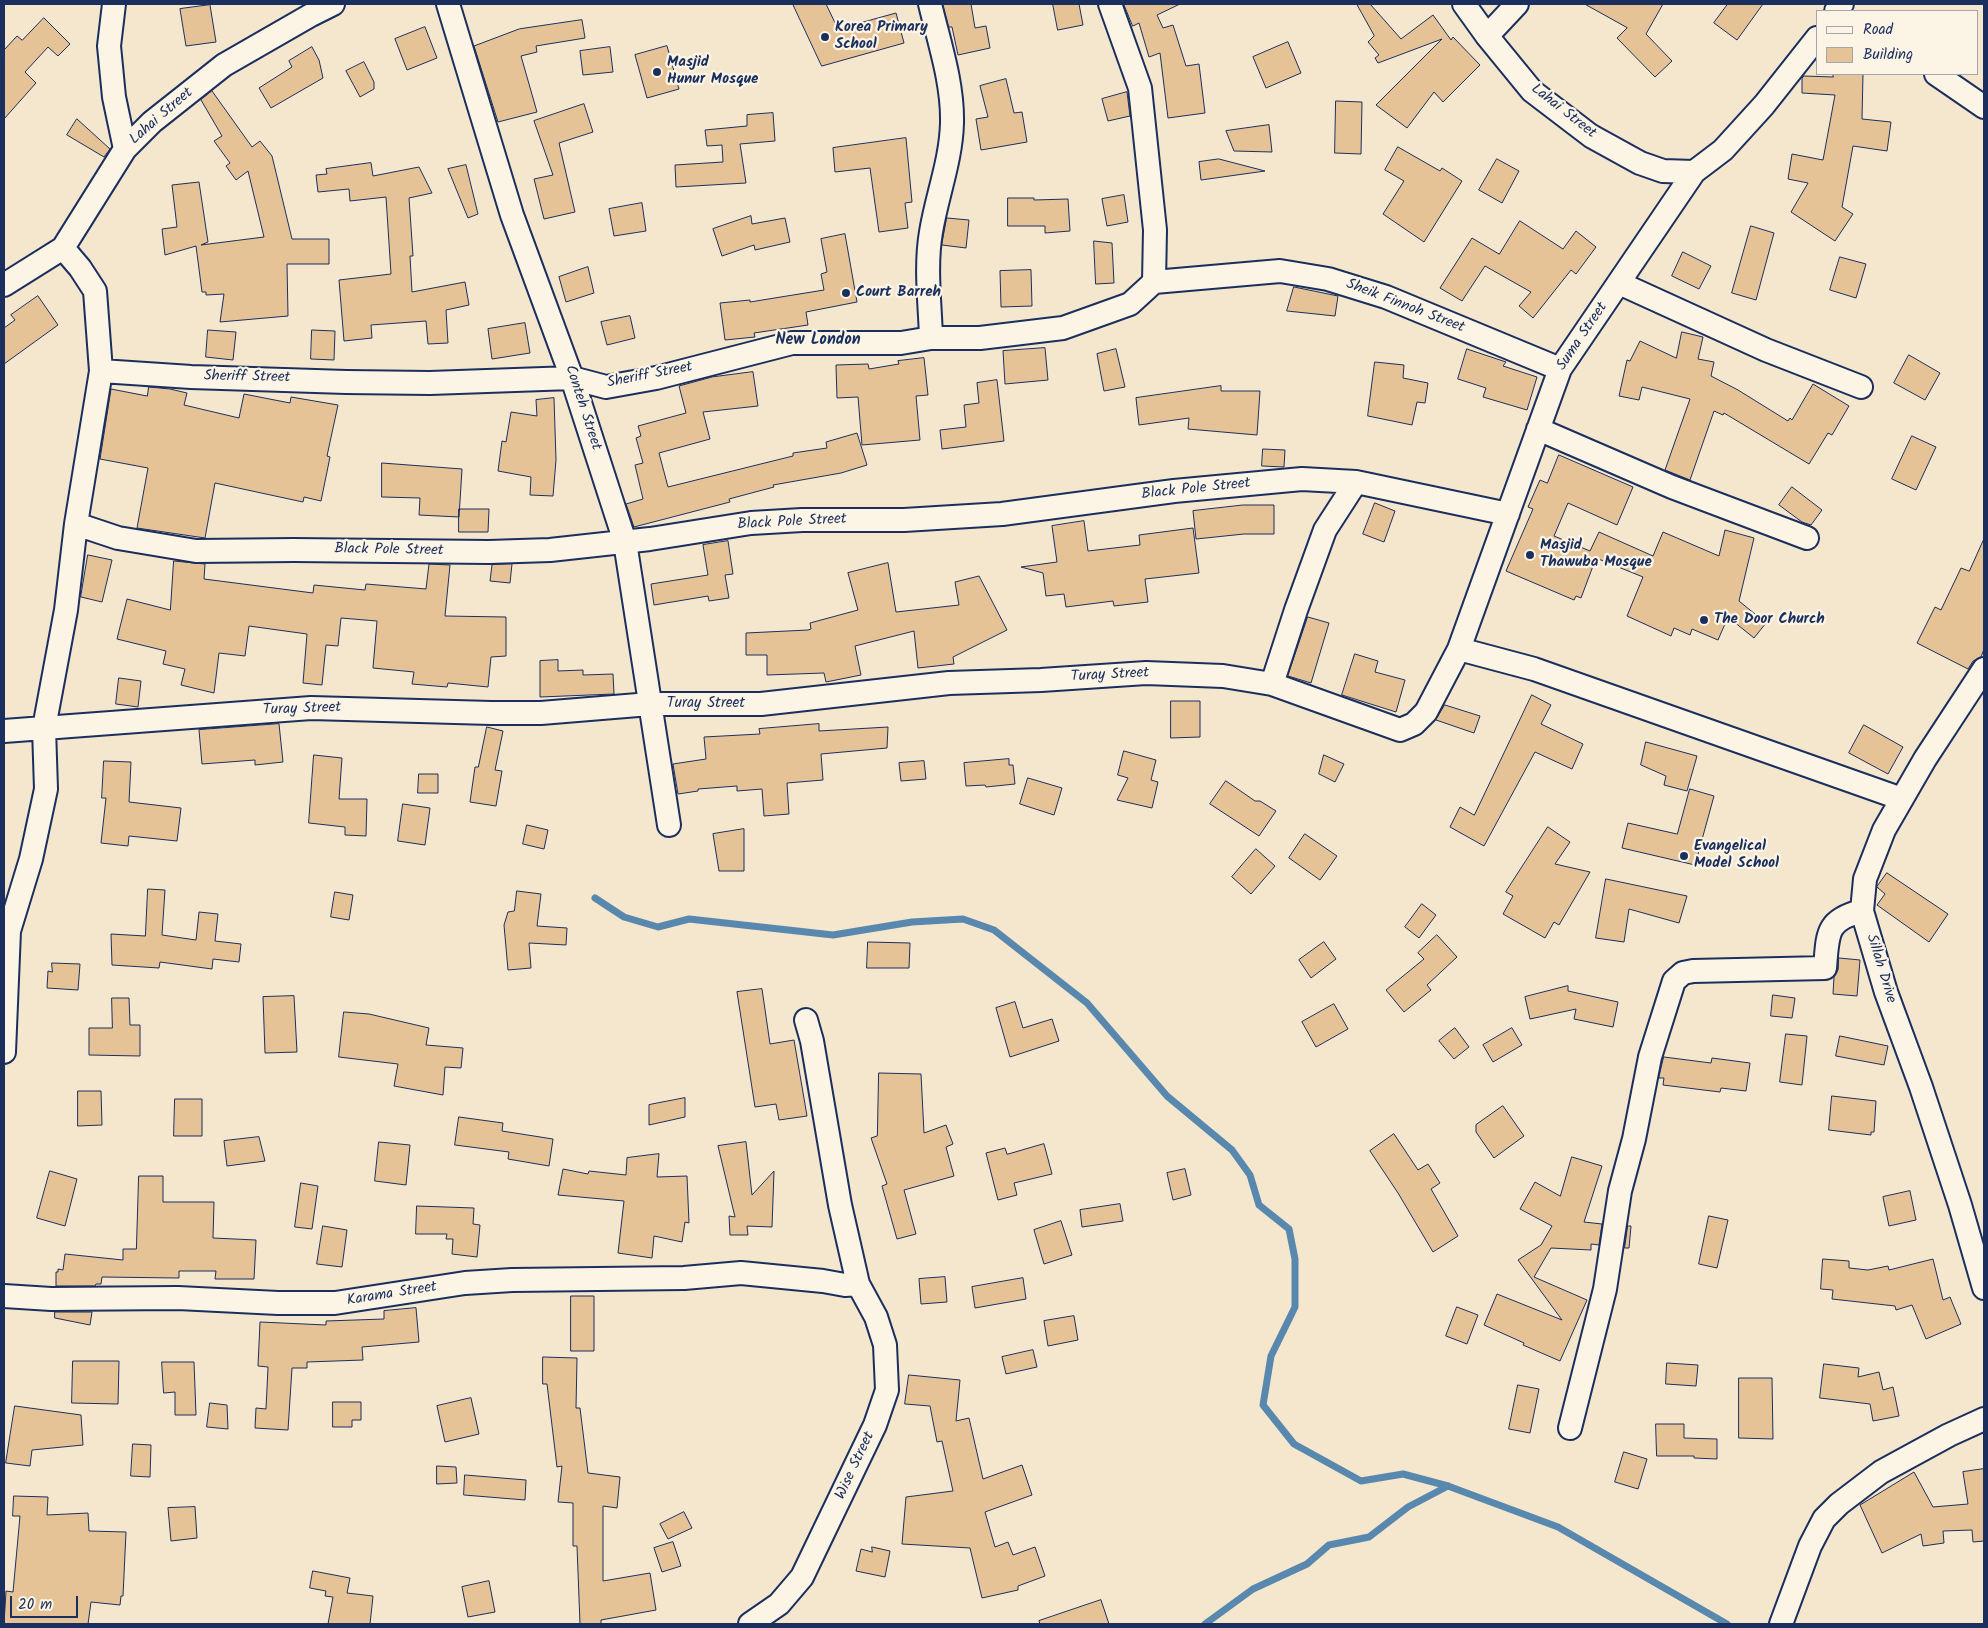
<!DOCTYPE html>
<html>
<head>
<meta charset="utf-8">
<style>
  body { margin:0 }
  #map { position:relative; width:1988px; height:1628px; overflow:hidden; background:#f5e6ce; font-family:Kalam,sans-serif }
  canvas { display:block }
  .frame { position:absolute; inset:0; border:5px solid #1b2f5e; pointer-events:none }
  .legend { position:absolute; left:1816px; top:10px; width:162px; height:65px; box-sizing:border-box; background:#fcf5e5; border:1px solid #a2a6af; margin:0; padding:6px 9px; list-style:none; font-size:15px; color:#1b2f5e }
  .legend li { display:flex; align-items:center; gap:10px; height:25px }
  .legend b { width:25px; border:1px solid #a2a6af }
  .scale { position:absolute; left:10px; top:1596px; width:68px; height:22px; box-sizing:border-box; border:2px solid #1b2f5e; border-top:0; padding-left:6px; font-size:15px; line-height:18px; white-space:nowrap; color:#1b2f5e; -webkit-text-stroke:4px #fcf5e5; paint-order:stroke }
</style>
</head>
<body>
<div id="map">
<canvas width="1988" height="1628"></canvas>
<div class="frame"></div>
<ul class="legend">
<li><b style="height:6px;background:#fcf5e5"></b>Road</li>
<li><b style="height:14px;background:#e5c397"></b>Building</li>
</ul>
<div class="scale">20 m</div>
</div>
<script>
const g = document.querySelector('canvas').getContext('2d');
g.lineJoin = 'round';
function stroke(path, color, width, dash) { g.strokeStyle = color; g.lineWidth = width; g.lineCap = dash ? 'butt' : 'round'; g.setLineDash(dash || []); g.stroke(path); }
function fillPath(path, color) { g.fillStyle = color; g.fill(path, 'evenodd'); }
function drawText(font, color, halo, rows, align = 'center') {
  g.font = font + ' Kalam,sans-serif'; g.lineWidth = 4.5; g.setLineDash([]); g.textBaseline = 'middle'; g.strokeStyle = halo; g.fillStyle = color; for (const [text, x, y, turn = 0] of rows) {
    g.save(); g.translate(x, y); g.rotate((+turn || 0) * Math.PI / 180); g.textAlign = isNaN(turn) ? turn : align; if (halo) g.strokeText(text, 0, 0); g.fillText(text, 0, 0); g.restore();
  }
}
const stream = new Path2D(`
  M595,898l29,19 34,10 31,-8 144,16 79,-13 51,-3 31,11 93,73 80,93 65,54 18,25 9,30 30,24 6,30v48l-24,49 -8,49 31,39 67,37 42,-7 45,12 110,41 169,97
  M1205,1624l48,-35 54,-25 22,-19 40,-8 39,-30 40,-21`);
const building = new Path2D(`
  M793,4h33l12,25 58,-16 8,30 -82,23z
  M943,4h28l4,24 11,-2 4,22 -32,7 -6,-28h-3z
  M1053,4h26l4,21 -25,5z
  M1124,4h56l-23,11 6,13 10,-3 13,41 13,-2 6,49 -37,5 -8,-65 -11,4 -10,-34 -6,3z
  M1357,4h13l31,35 32,-24 18,25 2,-3 27,28 -37,37 -9,-10 -27,36 -31,-23 66,-66 -64,24 -3,-5 4,-3 -11,-13 6,-6z
  M1585,4h78l-17,30 26,27 -17,16 -38,-39 10,-10z
  M1728,4h35l-26,36 -23,-17z
  M210,5l6,37 -30,4 -6,-37z
  M44,18l26,26 -12,12 -10,-9 -23,25 11,11 -32,36v-69l13,-14 5,4z
  M582,20l3,18 -49,8 1,6 -16,4 16,56 -39,10 -24,-76 45,-17z
  M425,27l12,31 -30,12 -12,-31z
  M1288,42l13,31 -35,15 -13,-31z
  M667,46l12,43 -32,9 -12,-43z
  M312,47l7,13 4,18 -52,30 -12,-20 33,-21 -3,-6z
  M610,47l3,25 -30,3 -3,-24z
  M364,62l10,20v7l-14,8 -14,-26z
  M1833,74h30l-1,45 29,3 -4,29 -34,-5 -11,61 11,7 -18,27 -44,-29 17,-29 -20,-4 4,-25 31,6 12,-65 -33,-2v-15l2,-2 29,1z
  M1006,79l8,34 8,-1 5,30 -46,8 -5,-31 12,-2 -8,-31z
  M212,91l40,56 8,-6 12,15 20,83h37v25h-42l1,52 -68,6 4,-28 -18,1v-3h-4l-6,-46 -31,9 -3,-26 15,-2 -5,-42 27,-3 9,60 -7,3 63,-8 -16,-66 -12,9 -10,-14 4,-3 -16,-22 8,-5 -21,-36z
  M1127,92l3,24 -22,5 -6,-22z
  M1336,101l26,1 -1,52 -26,-1z
  M584,104l9,28 -34,11 16,69 -31,7 -10,-40 19,-4 -19,-54z
  M773,113l2,28 -35,3 6,39 -70,4 -1,-22 48,-3 -1,-17 -15,1 -2,-16 42,-4v-11z
  M77,119l33,30 -6,8 -37,-22z
  M1269,125l3,27 -38,-1 -8,-20z
  M906,138l6,64 -7,1 3,25 -29,4 -9,-64 -35,4 -2,-24z
  M1398,147l42,24 2,-3 20,13 -38,61 -41,-28 21,-33 -19,-11z
  M1219,159l46,12 -64,9 -2,-18z
  M1497,159l22,12 -17,32 -23,-13z
  M371,163l2,13 46,-9 13,26 -23,5 4,58h-3l2,36 53,-10 4,23 -23,5 2,33 -20,1 -2,-23 -55,4 1,13 -28,3 -5,-61 52,-6 -5,-77 -36,4 -1,-12 -31,3 -2,-17 11,-1 -1,-5z
  M466,165l12,49 -10,4 -20,-49z
  M1124,195l4,27 -21,4 -5,-27z
  M1008,198h26v2l34,-1 2,32 -25,2v-7h-37z
  M642,203l4,28 -32,5 -5,-27z
  M751,216l1,8 33,-6 5,24 -35,8 -1,-5 -32,11 -9,-27z
  M947,218l22,2 -3,28 -24,-3z
  M1520,221l43,28 13,-18 20,16 -20,27 -5,-4 -38,48 -14,-12 12,-14 -46,-26 -23,35 -22,-13 32,-50 27,16z
  M1751,226l23,7 -18,67 -24,-7z
  M845,234l12,68 -51,10 2,13 -54,8 1,4 -30,3 -5,-37 30,-3v2l74,-12 -3,-16 6,-2 -6,-33z
  M1094,241l18,2 2,40 -18,1z
  M1683,252l28,14 -12,23 -27,-13z
  M1840,257l26,7 -10,34 -26,-8z
  M588,267l6,26 -28,9 -7,-25z
  M1031,270l1,36 -31,1 -1,-36z
  M1294,287l44,9 -3,20 -48,-5z
  M38,296l20,29 -54,39v-36l11,-8 -4,-5z
  M630,316l5,22 -28,7 -6,-23z
  M525,323l5,30 -38,6 -4,-30z
  M208,330l28,2 -3,28 -27,-3z
  M312,330l23,1 -1,29 -23,-1z
  M1682,332l21,5 -5,22 16,3 -3,14 27,14 50,31 2,-3 2,2 21,-36 36,22 -17,29 -4,-2 -19,31 -85,-51 -1,2 -9,-4 -24,69 -25,-10 25,-71 -48,-12 -3,13 -20,-4 8,-36 3,1 10,-20 36,17z
  M1045,348l3,32 -43,4 -2,-33z
  M1116,349l9,38 -21,4 -7,-37z
  M1467,349l39,13 -3,4 34,11 -10,33 -44,-13 3,-9 -28,-9z
  M1909,355l31,18 -15,27 -31,-17z
  M924,358l4,37 -12,1 4,44 -58,5 -4,-48 -21,1 -1,-33 32,-1 1,5 30,-5 -1,-3z
  M1375,362l29,3 -1,13 25,5 -3,20 -8,-1 -5,23 -44,-9z
  M753,372l5,34 -55,6 7,27 -51,14 9,34 125,-31v-3l34,-5 -1,-6 31,-9 10,32 -26,8 -68,12 1,2 -45,12 1,3 -96,25 -8,-23 17,-5 -8,-34 8,-2 -7,-25 5,-2 -3,-10 48,-13 -7,-27 33,-9z
  M997,380l7,61 -62,8 -2,-19 26,-3 -2,-22 15,-2 -2,-20z
  M1221,386v5h39l-3,44 -69,-6 1,-11 -50,7 -3,-27z
  M149,387l21,2 17,4 -3,12 55,13 5,-24 46,9 1,-6 47,8 -11,51 3,1 -9,44 -17,-4 -1,5 -88,-19 -10,55 -68,-10 11,-60 -48,-9 11,-70 36,7z
  M554,398l2,62 -3,36 -23,-1 1,-18 -33,-6 4,-30 4,1 5,-30 26,4 -1,-16z
  M1912,436l24,11 -20,43 -24,-11z
  M1263,449l22,1 -1,17 -22,-1z
  M1559,455l74,32 -16,38 -49,-22 -14,33 36,15 9,-19 54,24 10,-24 56,24 6,-26 29,8 -15,63 27,22 -12,15 -26,-21 -10,23 -26,-11 -2,6 -16,-7 -3,8 -44,-20 16,-39 -47,-19 -15,40 -5,-2 -2,4 -68,-29 27,-62 -5,-2 12,-27 7,3z
  M382,463l80,6 -3,48 -40,-2 1,-17 -38,-1z
  M1792,487l30,23 -11,15 -9,-3 -23,-17z
  M1375,503l20,8 -11,31 -21,-8z
  M1243,505h31v29h-30l-48,5 -3,-28z
  M459,509h30l-1,23h-29z
  M1084,521l4,30 52,-6 -1,-10 54,-7 6,45 -54,6 3,23 -34,4 -1,-5 -47,6 -2,-13 -18,2 -3,-23 -22,-6 36,-5 -5,-36z
  M1984,539v110l-3,8 -8,4 -5,8 -51,-26 18,-36 6,3 20,-42 8,3z
  M728,541l5,33 -8,1 4,23 -20,3 -1,-5 -54,9 -3,-21 57,-9 -5,-30z
  M88,555l24,5 -10,42 -21,-5z
  M174,561l31,3 -1,15 109,14 1,-8 51,5 1,-6 60,5 3,-25 21,1 -5,51 61,1v39l-15,1 -3,30 -40,-4 -1,4 -35,-3 2,-12 -41,-4 4,-47 -36,-3 -3,28 -12,-1 -4,40 -19,-2 4,-49 -58,-8 -4,30 -26,-3 -5,40 -33,-8 4,-16 -22,-5 3,-13 -49,-12 10,-40 43,11z
  M888,563l8,49 63,-7 -4,-23 24,-6 28,54 -54,27 1,7 -36,4 -4,-37 -59,15 6,29 -35,7 -2,-9 -57,2v-20h-21v-22l62,-3 3,-1 -1,-6 48,-13 -10,-37z
  M512,564l-2,19 -20,-2 2,-16z
  M1308,617l21,6 -18,60 -23,-7z
  M1355,654l23,7 -3,11 30,8 -9,32 -54,-17z
  M558,660v11l25,-1v5l30,-1 1,20 -74,3v-36z
  M119,678l22,3 -3,26 -22,-3z
  M1532,695l19,10 -10,19 42,20 -11,25 -37,-17 -51,94 -34,-19 10,-20 14,8z
  M1171,701h29v36l-29,1z
  M1445,705l35,11 -6,17 -38,-13z
  M279,724l4,38 -28,3v-5l-53,4 -3,-34z
  M819,724v7l69,-4 -1,21 -66,6 2,26 -36,3 2,31 -25,2 -2,-27 -25,2v-5l-39,3v2l-20,3 -5,-30 33,-5 -2,-22 56,-3 -1,-5z
  M1864,725l39,22 -15,27 -39,-21z
  M487,727l16,4 -8,39 7,1 -6,35 -26,-4 5,-35h3z
  M1646,742l51,14 -10,35 -23,-6 2,-9 -25,-11z
  M1124,751l32,9 -5,20 7,2 -6,26 -35,-8 11,-22 -10,-3z
  M314,755l28,3 -3,41h28l-1,37 -21,-1v-8l-36,-4z
  M1324,755l20,9 -9,18 -16,-8z
  M1009,759v6h4l2,19 -29,3 -1,-2 -19,1 -2,-23z
  M104,761l27,1 -2,40 52,6 -4,33 -48,-5 -1,10 -27,-3 5,-45h-4z
  M924,761l2,18 -25,2 -2,-18z
  M419,774h19v19h-20z
  M1028,778l34,10 -8,27 -34,-11z
  M1226,781l29,20h5l16,10 -17,25 -49,-32z
  M1690,789l24,7 -19,69 -73,-17 6,-25 49,11z
  M403,804l27,4 -5,37 -27,-4z
  M527,825l21,5 -4,19 -21,-5z
  M1548,827l22,15 -15,22 35,8 -31,53 -5,-3 -9,16 -42,-24 10,-18 -7,-4z
  M744,829v42h-25l-6,-37z
  M1305,834l32,22 -17,24 -31,-22z
  M1256,849l19,17 -24,28 -19,-17z
  M1887,873l61,41 -19,28 -52,-37 8,-11 -8,-7z
  M1606,879l81,17 -8,27 -50,-14 -5,33 -28,-4z
  M148,889l17,1 -3,45 34,5 3,-28 19,2 -3,27 26,3 -2,18 -26,-3 -1,10 -52,-7 -1,6 -47,-3 -1,-31 34,2z
  M517,891l24,3 -4,32 30,2 -1,17 -37,-2 2,25 -23,2 -4,-45 4,-13 6,-1z
  M335,892l18,3 -4,25 -18,-3z
  M1422,904l14,11 -17,23 -14,-11z
  M1437,935l20,22 -30,28 4,5 -27,22 -18,-22 38,-31 -6,-6z
  M868,942l42,1 -1,25h-42z
  M1324,942l12,17 -25,19 -12,-18z
  M1839,958l21,2 -3,36 -24,-2 1,-17 4,-7z
  M52,963l28,1 -2,26 -31,-2 1,-17 4,1z
  M1568,986v5l50,11 -5,25 -39,-8 2,-10 -46,10 -5,-22z
  M762,989l8,55 24,-4 13,76 -28,4 -3,-16 -21,3 -18,-115z
  M1773,995l22,3 -3,20 -21,-2z
  M294,996l3,56 -32,1 -2,-56z
  M112,998h17l1,27h10v31l-51,-1v-27h23z
  M1015,1002l8,26 29,-9 7,22 -49,16 -14,-49z
  M1334,1004l14,25 -32,18 -14,-25z
  M344,1012l25,2 60,14 -3,17 37,3 -2,20 -16,-1 -2,28 -49,-9 4,-22 -59,-7z
  M1455,1028l14,19 -15,12 -15,-18z
  M1512,1028l10,17 -29,17 -10,-17z
  M1786,1034l21,2 -5,49 -22,-3z
  M1840,1036l48,10 -4,19 -48,-9z
  M1664,1057l47,6 1,-5 38,5 -4,28 -25,-3 -1,4 -57,-7 1,-7h-5z
  M879,1073l42,1 3,59 22,-8 7,19 -7,3 8,29 -50,14 12,44 -19,5 -15,-53 5,-2 -16,-46 6,-2z
  M78,1091h23l1,34 -24,1z
  M1832,1096l44,5 -2,31h-3v3l-42,-5z
  M685,1098v19l-36,8v-20z
  M175,1099h27v37h-28z
  M1503,1106l21,30 -30,22 -18,-26v-7z
  M459,1117l44,6 -1,8 51,8 -4,27 -41,-7 1,-7 -54,-7z
  M1394,1134l24,36 10,-6 12,19 -9,6 27,47 -25,16 -35,-59 -28,-42z
  M259,1137l6,24 -38,5 -3,-25z
  M379,1142l31,3 -4,40 -31,-4z
  M746,1142l6,53 22,-24 -2,56 -25,-1 1,9h-18l-1,-19 6,1 -17,-71z
  M1044,1144l8,30 -38,9 3,12 -19,5 -12,-47 19,-5 2,6z
  M659,1154l-2,23 30,-1 2,47 -4,-1 -3,20 -28,-6 -2,22 -34,-5 6,-52 -66,-6 5,-26 25,5 1,-3 37,4 1,-17z
  M1572,1157l30,9 -18,56 18,2 -3,21 -8,-1v6l-40,-2 -17,29 53,23 -27,61 -37,-16 1,-2 -40,-18 13,-31 65,26 -44,-60 23,-15 11,-19 -32,-17 15,-27 25,14z
  M1185,1169l6,26 -18,5 -6,-27z
  M50,1171l27,8 -12,47 -28,-8z
  M139,1176h24v26h51l-1,36 43,2 -2,39h-39l1,-8h-37v7l-77,-1 -1,7h-5l-1,2h-39v-14h2v-3l5,1 2,-16 58,6v-11h13z
  M301,1183l17,3 -6,43 -17,-2z
  M1910,1191l6,29 -27,6 -6,-29z
  M1120,1204l3,17 -41,6 -2,-17z
  M417,1206l57,2 -1,16 7,1 -3,32 -25,-3 1,-15h-7l1,-5h-31z
  M1709,1216l19,4 -11,48 -18,-4z
  M1061,1221l11,34 -28,9 -10,-34z
  M323,1226l24,4 -5,37 -25,-3z
  M1628,1226h3l-2,22h-4z
  M1823,1259l26,2v7l19,2 20,-4 1,4 44,-11 10,41 7,-3 11,27 -35,15 -14,-34 -16,5 -1,-4 -63,-7 1,-9 -12,-1z
  M945,1277l2,25 -26,2 -2,-25z
  M1023,1278l3,21 -51,9 -3,-21z
  M571,1296h23v55h-23z
  M1457,1307l21,8 -11,29 -21,-8z
  M416,1308l3,34 -57,5 1,13 -56,2v6h-15l-4,62 -33,-2 1,-20 10,1 2,-42 -10,-1 2,-44 66,3v-4l58,-2v-8z
  M55,1312h37l-2,13 -35,-7z
  M1074,1316l4,24 -30,6 -4,-25z
  M1033,1350l4,17 -31,7 -4,-17z
  M543,1357l34,1 -1,50h4l8,65 32,4 -3,31 -14,-2v75l47,-8 6,37 -55,10v4h-21l-3,-78h-4v-43l-15,-1 4,-36 -5,1 -10,-83h-4z
  M73,1361h46l-1,43 -46,-1z
  M162,1362h32l2,53h-21v-23l-11,1z
  M1667,1363l31,2 -2,21 -30,-2z
  M1824,1364l35,4 -1,9 21,-5 4,18 10,-3 6,29 -26,5 -3,-17 -50,-6z
  M909,1375l51,5 -4,41 13,-3 14,61 39,-14 10,30 -47,17 10,35 13,-5 5,13 22,-8 10,29 -27,10v4l-36,8 -12,-50 -68,-4 4,-47 47,-6 -11,-50 -5,1 -7,-36 -25,-2z
  M1739,1378h33l1,61 -34,-1z
  M1518,1385l21,4 -9,44 -21,-4z
  M471,1398l8,36 -34,8 -8,-36z
  M333,1402h28v18h-9v7h-19z
  M210,1403l17,2 1,24 -21,-2z
  M15,1406l66,9 2,30 -51,5 -2,16 -24,-3z
  M1656,1424h28v14l33,1v20l-23,-1v-2h-37z
  M133,1444l18,1 -1,32 -19,-1z
  M1624,1452l23,7 -9,30 -23,-7z
  M437,1466l19,1 1,16 -20,1z
  M1984,1469v72l-11,1 -1,-12 -29,1 1,12 -21,3 -2,-12 -39,19 -22,-48 54,-33 19,35 35,-3 -5,-32z
  M465,1475l61,5 -1,20 -61,-5z
  M14,1496l34,1 -1,18 41,-2 1,18 37,1 -3,64h-2l-1,9 -29,-3 -3,22h-84l2,-33 7,1 7,-76h-7z
  M195,1507l2,31 -26,3 -3,-33z
  M684,1512l8,16 -24,11 -8,-15z
  M673,1542l8,24 -19,6 -8,-24z
  M872,1547l18,4 -5,26 -29,-6 5,-22 11,3z
  M313,1571l37,7 -3,15 26,3 -3,28h-42l5,-27 -8,-1 1,-5 -16,-3z
  M489,1581l6,31 -27,5 -6,-30z
  M1101,1600l8,24h-69l-1,-3z`);
const minor = new Path2D(`
  M114,4l-5,42 5,51 11,52
  M448,4l64,211 60,163 53,164 44,283
  M930,4c9,38 23,79 22,119 -1,38 -15,72 -21,109 -6,35 -1,71 0,106
  M1110,4l30,84 15,142 -1,52
  M1464,4l23,32 45,55 59,45 49,27 23,8 31,1
  M1836,11l6,-7
  M1487,36l30,-32
  M1936,74l48,33
  M1154,282l126,-11 48,8 58,18 174,72
  M1619,283l147,67 95,37
  M4,285l59,-37 62,-99 27,-27 72,-57 87,-50 22,-11
  M101,371l90,6 155,5 84,1 142,-5 34,9 50,-9 136,-35h109l30,-5h49l83,-10 67,-24 24,-22
  M1538,429l134,58 135,51
  M76,524l42,14 78,13 98,-1 195,2 61,-2 100,-11 101,-16 51,-3h102l98,-6 172,-23 128,-12 54,3 152,32
  M1459,649l75,20 368,130
  M1984,669l-59,90 -41,71 -19,49 -3,32 24,81 35,95 39,118 24,83
  M1272,684l24,-74 29,-80 31,-48
  M4,731l307,-23 180,5h50l109,-9h111l188,-21 92,-3 105,-7 77,3 49,8 128,46 14,-6 12,-12 33,-63 101,-280 134,-197 29,-22 41,-45 53,-67
  M4,1052l5,-121 22,-72 15,-70 -2,-61 22,-118 10,-86 25,-153 -6,-80 -15,-23 -17,-20
  M4,1296l47,3 127,-1 100,5h57l130,-20 47,-3 172,-2 57,-5 82,8 22,4 13,-1
  M1570,1428l35,-139 15,-98 14,-52 16,-82 24,-76 9,-8 10,-2 132,-3c3,-33 0,-48 37,-57
  M750,1624l29,-20 23,-27 73,-152 12,-35 -2,-45 -9,-28 -18,-33 -18,-79 -28,-164 -6,-21
  M1781,1624l29,-78 14,-27 15,-15 42,-32 68,-37 35,-16`);
const markers = [
  [825,37,5,"#1b2f5e"],
  [657,72,5,"#1b2f5e"],
  [846,293,5,"#1b2f5e"],
  [1530,555,5,"#1b2f5e"],
  [1704,620,5,"#1b2f5e"],
  [1684,856,5,"#1b2f5e"]
];
const poiNames = [
  ["Korea Primary",835,28],
  ["School",835,45],
  ["Masjid",667,63],
  ["Hunur Mosque",667,80],
  ["Court Barreh",856,293],
  ["Masjid",1540,546],
  ["Thawuba Mosque",1540,563],
  ["The Door Church",1714,620],
  ["Evangelical",1694,847],
  ["Model School",1694,864]
];
const streetNames = [
  ["Lahai Street",1563,112,38],
  ["Lahai Street",162,117,-41],
  ["Sheik Finnoh Street",1405,307,21],
  ["Suma Street",1583,337,-56],
  ["Sheriff Street",650,376,-11],
  ["Sheriff Street",247,378,1],
  ["Conteh Street",582,408,72],
  ["Black Pole Street",1196,490,-6],
  ["Black Pole Street",792,523,-3],
  ["Black Pole Street",389,551,1],
  ["Turay Street",1110,676,-3],
  ["Turay Street",706,704],
  ["Turay Street",302,710,-2],
  ["Sillah Drive",1880,969,73],
  ["Karama Street",392,1295,-9],
  ["Wise Street",856,1466,-65]
];
const neighbourhoodNames = [
  ["New London",818,341]
];
stroke(stream, '#5988ae', 7);
fillPath(building, '#e5c397');
stroke(building, '#1b2f5e', 1);
stroke(minor, '#1b2f5e', 26);
stroke(minor, '#fcf5e5', 22);
for (const [x, y, r, color] of markers) { const dot = new Path2D(); dot.arc(x, y, r, 0, 2 * Math.PI); g.fillStyle = color; g.fill(dot); stroke(dot, '#fcf5e5', 2); }
drawText('bold 15px', '#1b2f5e', '#fcf5e5', poiNames, 'left');
drawText('15px', '#1b2f5e', '#fcf5e5', streetNames);
drawText('bold 16px', '#1b2f5e', '#fcf5e5', neighbourhoodNames);
</script>
</body>
</html>
